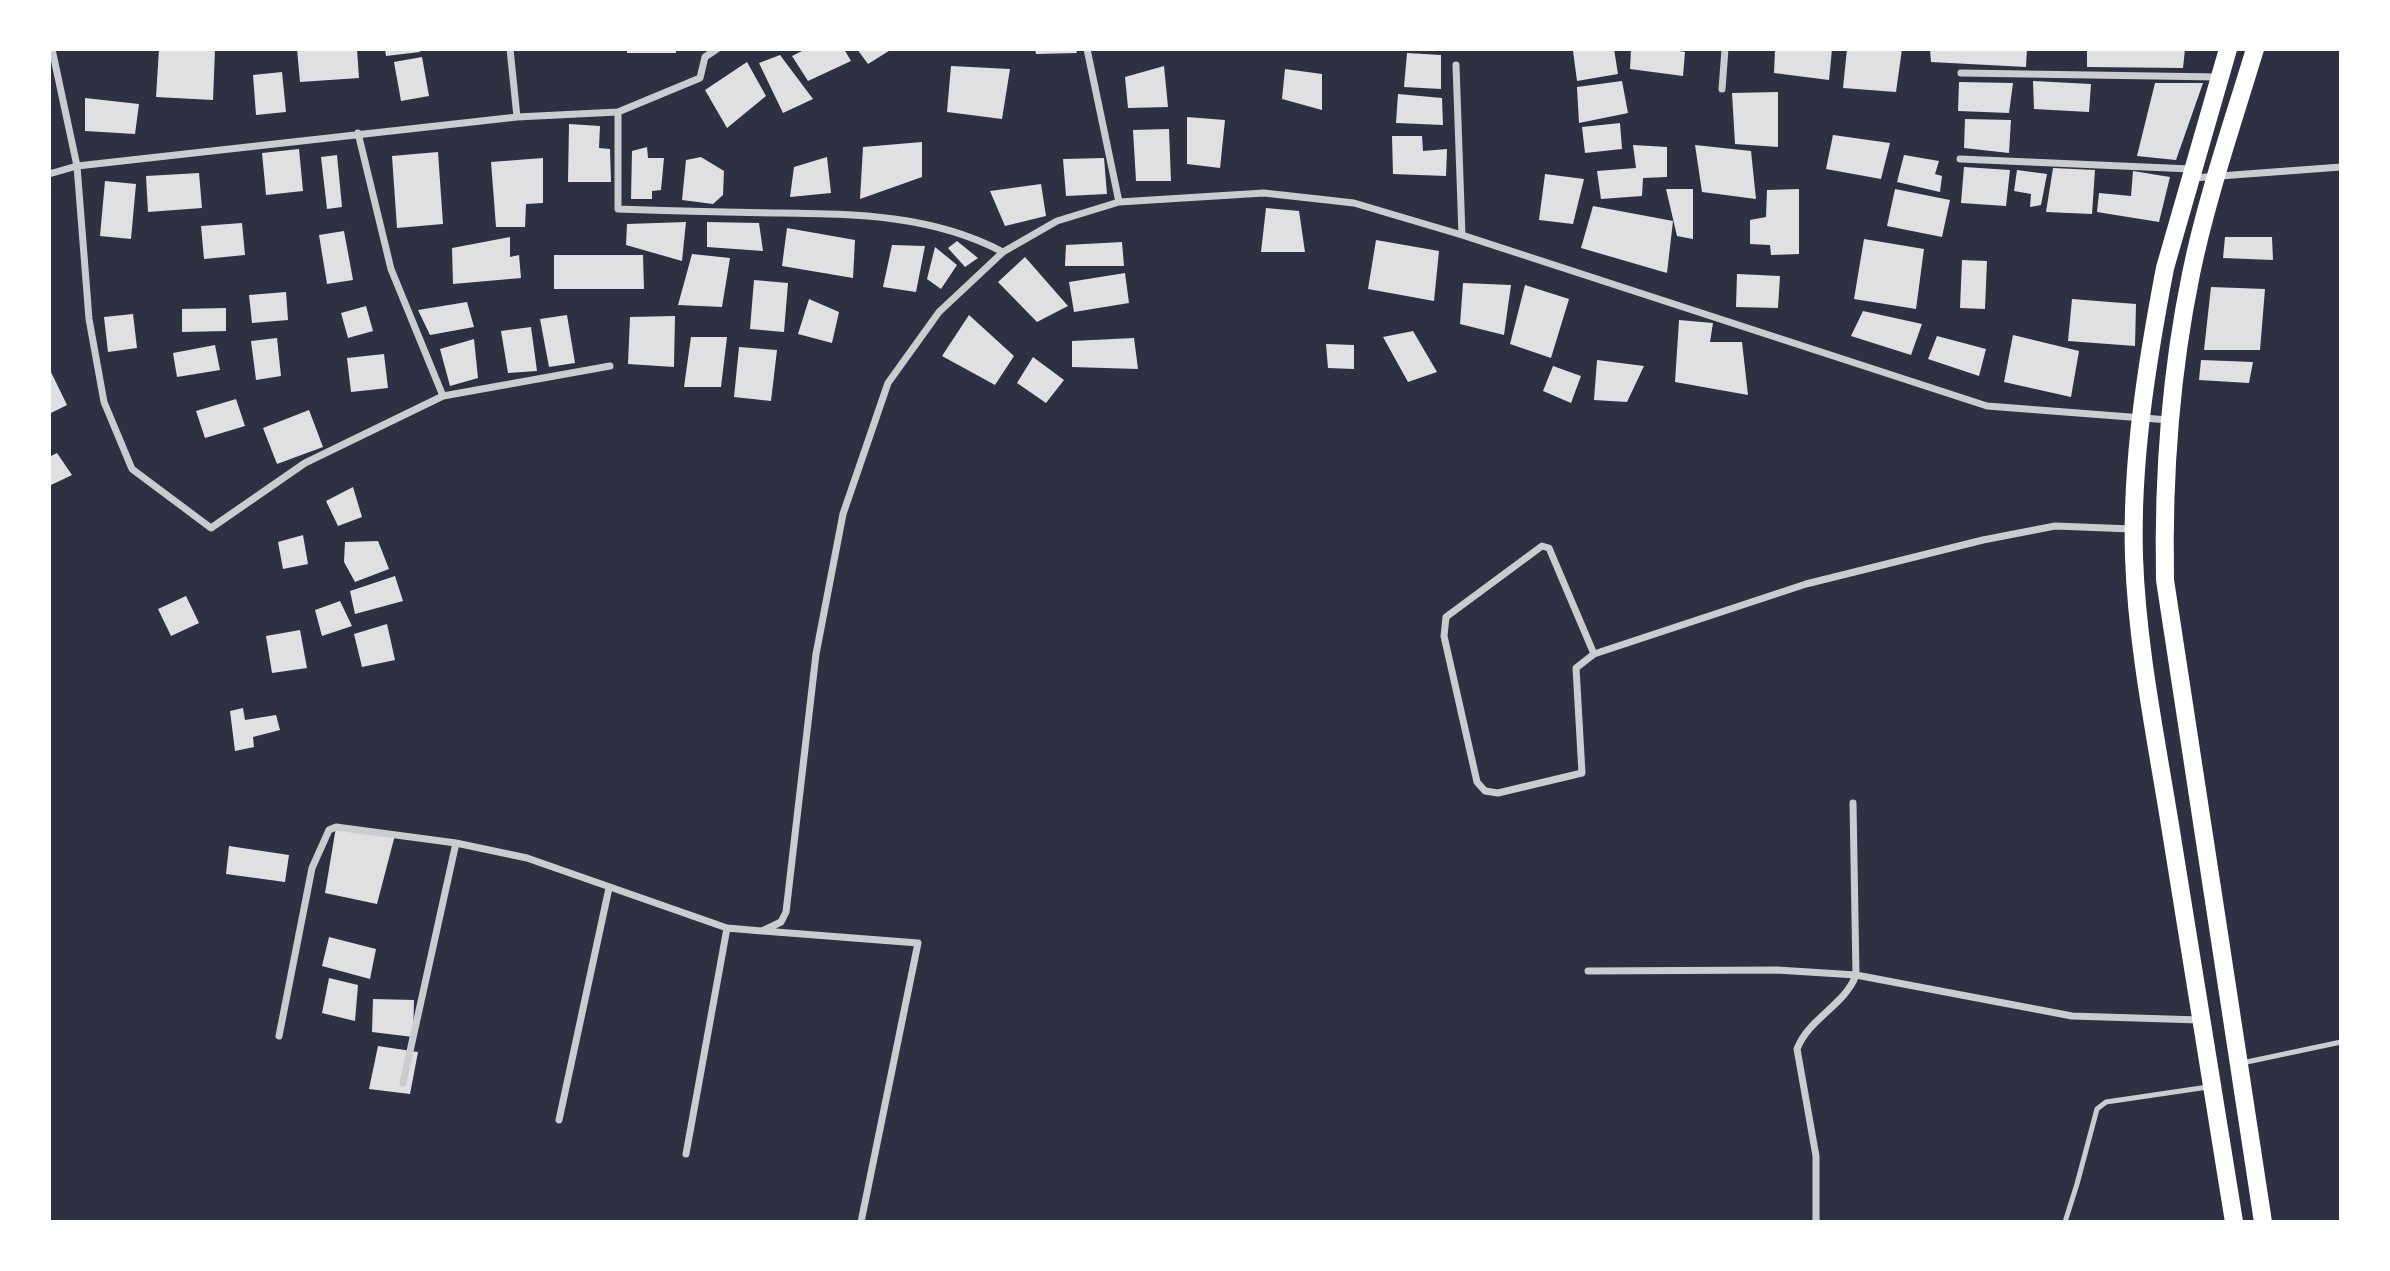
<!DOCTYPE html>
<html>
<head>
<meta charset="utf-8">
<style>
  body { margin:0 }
  #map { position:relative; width:2390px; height:1271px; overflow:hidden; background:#2d3142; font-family:Roboto,sans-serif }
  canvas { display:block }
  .frame { position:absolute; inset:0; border:51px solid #fff; pointer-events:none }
</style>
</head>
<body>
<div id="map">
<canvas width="2390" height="1271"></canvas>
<div class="frame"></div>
</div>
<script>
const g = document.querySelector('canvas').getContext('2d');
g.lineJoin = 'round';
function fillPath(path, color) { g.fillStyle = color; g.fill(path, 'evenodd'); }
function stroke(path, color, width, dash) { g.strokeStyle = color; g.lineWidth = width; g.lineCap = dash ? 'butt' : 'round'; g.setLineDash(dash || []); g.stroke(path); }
const building = new Path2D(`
  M159,49h56l-2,51 -57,-3z
  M297,49h60l2,29 -59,4z
  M385,49h34l1,3 -34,4z
  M627,49h49v4h-49z
  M806,49h38l7,12 -43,20 -16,-25z
  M857,49h35l-24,15z
  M1035,49h41l1,4 -41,1z
  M1588,49h26l4,25 -41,7 -4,-30z
  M1631,49h37l17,3 -2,24 -53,-7z
  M1775,49h57l-3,31 -55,-7z
  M1847,49h55l-6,43 -53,-4z
  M1930,49h97l-1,18 -95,-5z
  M2087,49h98l-2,19 -96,-1z
  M1407,53l34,2v34l-37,-2z
  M780,55l33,44 -30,14 -24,-50z
  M422,57l7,39 -28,5 -7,-39z
  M747,62l19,34 -39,32 -22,-38z
  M951,66l59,3 -8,50 -55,-7z
  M1164,66l4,41 -40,1 -3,-31z
  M1285,69l37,5v36l-40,-11z
  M282,72l4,40 -30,3 -3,-40z
  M1622,81l6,32 -49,10 -2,-36z
  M2033,81l58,3 -2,28 -55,-3z
  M1959,82l54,1 -4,30 -51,-2z
  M2155,83h48l-27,77 -39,-4z
  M1778,92v55l-43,-3 -3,-51z
  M1398,94l44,4 1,27 -47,-2z
  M85,98l54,6 -4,30 -50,-3z
  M1187,117l38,3 -5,48 -33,-4z
  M1965,119l46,1 -2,33 -45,-5z
  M1620,123l2,26 -37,4 -3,-26z
  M569,124l31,2 -1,22 11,1 1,33h-43z
  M1169,129l2,52h-35l-3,-51z
  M1833,135l57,8 -9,36 -55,-10z
  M1392,136h30l1,15 24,-2 -1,27 -53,-2z
  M922,142v35l-62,22 3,-52z
  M1633,145l34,2v30l-24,1 -1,18 -41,3 -4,-28 39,-3z
  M1695,145l56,6 5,48 -54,-7z
  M647,147l1,11h16l-3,32 -9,1v8h-21l1,-48z
  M299,149l4,42 -37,4 -4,-42z
  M438,152l5,72 -46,4 -5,-72z
  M337,155l5,52 -15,2 -6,-52z
  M1904,155l35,6 -4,13 7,2 -2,16 -43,-10z
  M701,157l23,14 -1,24 -10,9 -31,-4 4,-40z
  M827,157l4,36 -41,4 4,-30z
  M543,158v45l-17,1 -1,23h-29l-5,-65z
  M1104,158l3,36 -41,2 -3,-37z
  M1964,167l46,3 -4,36 -45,-3z
  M2053,168l42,2 -3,44 -46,-2z
  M2017,170l30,4 -6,31 -11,2 1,-13 -17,-3z
  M2133,171l37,6 -11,45 -62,-10 2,-19 32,3z
  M199,173l3,35 -54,4 -2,-36z
  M1545,174l39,5 -11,45 -34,-4z
  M105,181l31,3 -5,55 -31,-3z
  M1041,184l5,32 -41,10 -15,-35z
  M1666,189h27v50l-16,-3z
  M1799,189v65l-28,1 -1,-10 -20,-1v-24l16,-3 1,-27z
  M1895,189l55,11 -8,37 -55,-11z
  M1593,206l80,15 -6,52 -86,-25z
  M1266,208l33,3 6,41h-44z
  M686,222l-4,39 -56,-16 1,-21z
  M707,222l52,1 4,28 -56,-4z
  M242,223l3,32 -41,4 -3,-33z
  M787,228l68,12 -2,38 -71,-12z
  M344,231l9,49 -26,4 -8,-49z
  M510,237v20l9,-2 2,23 -68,6 -1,-36z
  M2225,237h47l1,23 -50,-2z
  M1864,239l60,10 -8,60 -62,-10z
  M1376,240l63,11 -5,50 -66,-12z
  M957,241l21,17 -13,9 -17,-19z
  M1122,242l2,24h-59l1,-21z
  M892,245l33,1 -9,46 -33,-5z
  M935,247l22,18 -16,24 -14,-10z
  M692,254l38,4 -8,49 -44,-2z
  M554,255h89l1,34h-90z
  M1025,257l43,49 -31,16 -39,-40z
  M1962,260l25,1 -2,48 -25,-1z
  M1125,273l4,30 -55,9 -5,-30z
  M1737,274l43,2 -2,32 -42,-1z
  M754,280l34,3 -4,49 -34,-3z
  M1463,283l48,2 -7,50 -44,-11z
  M1525,285l44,14 -18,59 -41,-14z
  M2211,287l54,2 -5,61h-56z
  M286,292l2,28 -36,3 -3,-28z
  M809,299l30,13 -7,31 -34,-9z
  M2072,299l64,5 -1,42 -67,-5z
  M467,302l7,25 -44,8 -12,-25z
  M366,306l7,25 -25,7 -7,-25z
  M226,308v23l-44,1v-23z
  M1863,311l59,13 -11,31 -60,-19z
  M133,314l4,34 -29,4 -4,-35z
  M567,315l8,48 -26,4 -9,-48z
  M969,315l45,41 -19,29 -53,-29z
  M675,316l-1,51 -46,-3 2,-47z
  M1679,320l34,3 -3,19h32l6,53 -73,-13z
  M531,327l6,44 -29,2 -7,-42z
  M1413,331l24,41 -29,10 -25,-45z
  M2013,335l66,16 -8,46 -67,-15z
  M1937,336l49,13 -7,27 -51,-17z
  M691,337h36l-6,50h-37z
  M277,338l4,38 -25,4 -5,-39z
  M1134,338l4,31 -66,-2v-26z
  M474,339l4,39 -28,8 -10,-37z
  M1326,344l28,1v24l-26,-1z
  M215,345l5,25 -43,7 -4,-24z
  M739,347l38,3 -6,51 -37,-4z
  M384,354l4,34 -37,4 -4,-34z
  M1033,357l31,23 -18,23 -29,-20z
  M1597,360l47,6 -17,36 -33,-2z
  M2201,360l52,2 -4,21 -50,-3z
  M1553,366l28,10 -10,27 -28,-12z
  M49,368l18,37 -18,9z
  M236,399l9,27 -40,12 -9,-27z
  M309,410l14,37 -46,17 -14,-36z
  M57,453l15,22 -23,11v-29z
  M353,487l9,30 -24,9 -12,-25z
  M303,535l5,29 -25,5 -5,-27z
  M378,541l11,28 -34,13 -11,-20 1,-20z
  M395,576l8,25 -48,13 -5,-23z
  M186,596l13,27 -28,13 -13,-27z
  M340,601l12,25 -30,10 -7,-26z
  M387,624l8,36 -33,7 -8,-33z
  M300,630l7,38 -35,5 -6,-37z
  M243,708l2,12 31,-5 4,15 -27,7 1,10 -19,4 -5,-40z
  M336,827l59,8 -18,69 -52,-11z
  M229,846l60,9 -4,27 -59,-8z
  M329,937l47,12 -6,30 -48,-13z
  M329,978l29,7 -3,36 -33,-8z
  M373,999l41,1 -1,37 -41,-5z
  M378,1046l40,6 -8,42 -41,-5z`);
const service = new Path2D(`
  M2242,1063l99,-21
  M2065,1222l12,-38 20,-75 9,-7 102,-15`);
const minor = new Path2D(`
  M52,49l25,117 440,-49 101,-5v97c52,2 104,3 156,4 79,1 157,1 229,39
  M510,49l7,68
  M1087,49l32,153
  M1456,65l6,170
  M1961,73l258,4
  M1722,89l3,-40
  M618,112l82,-34 5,-21 12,-8
  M358,133l33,136 52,127
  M1960,159l231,10
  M49,174l28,-8 12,153 15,83 28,67 79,59 94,-65 138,-67 167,-30
  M2193,178l148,-11
  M1594,654l-45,-106 -7,-2 -96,71 -2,19 33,146 8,9 13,2 84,-20 -6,-105 18,-14 212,-70 177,-44 72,-14 77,3
  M763,931l155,12 -57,279
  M1588,971l189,-1 79,5 216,41 127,4
  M279,1036l33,-168 17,-38 7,-3 120,16 71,15 200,70 35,3 19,-9 5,-10 30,-258 27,-140 45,-131 51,-71 64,-60 54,-31 62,-19 145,-9 90,10 108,32 525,171 182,14
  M403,1083l53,-240
  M559,1120l50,-232
  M686,1154l41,-226
  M1816,1222v-66l-19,-107c12,-31 48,-44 59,-74l-3,-172`);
const trunk = new Path2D(`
  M2228,49l-63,219c-18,94 -34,193 -31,289 3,88 21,176 35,262 21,135 43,269 65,403
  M2255,49c-22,73 -49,151 -64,225 -21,102 -28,203 -26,306l98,642`);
fillPath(building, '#e0e0e3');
stroke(service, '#caccd0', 5);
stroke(minor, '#caccd0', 7);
stroke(trunk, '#fff', 18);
</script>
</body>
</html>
